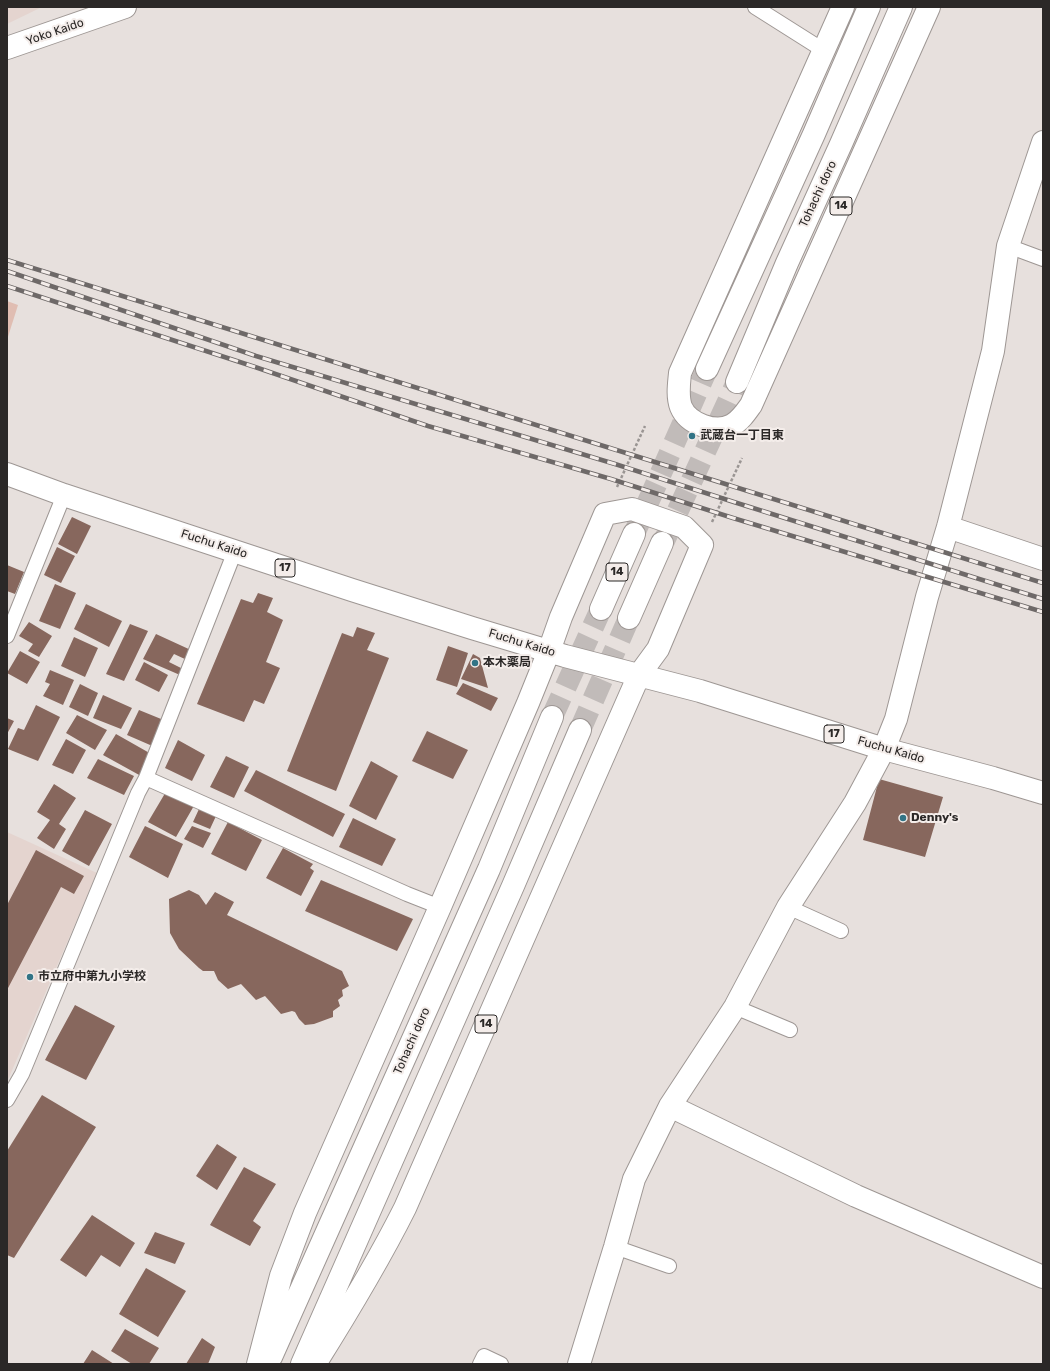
<!DOCTYPE html>
<html>
<head>
<meta charset="utf-8">
<style>
  body { margin:0 }
  #map { position:relative; width:1050px; height:1371px; overflow:hidden; background:#e7e0dd; font-family:Rubik,sans-serif }
  canvas { display:block }
  .frame { position:absolute; inset:0; border:8px solid #2b2827; pointer-events:none }
</style>
</head>
<body>
<div id="map">
<canvas width="1050" height="1371"></canvas>
<div class="frame"></div>
</div>
<script>
const g = document.querySelector('canvas').getContext('2d');
g.lineJoin = 'round';
function fillPath(path, color) { g.fillStyle = color; g.fill(path, 'evenodd'); }
function stroke(path, color, width, dash) { g.strokeStyle = color; g.lineWidth = width; g.lineCap = dash ? 'butt' : 'round'; g.setLineDash(dash || []); g.stroke(path); }
function drawText(font, color, halo, rows, align = 'center') {
  g.font = font + ' Rubik,"Noto Sans JP",sans-serif'; g.lineWidth = 4; g.setLineDash([]); g.textBaseline = 'middle'; g.strokeStyle = halo; g.fillStyle = color; for (const [text, x, y, turn = 0] of rows) {
    g.save(); g.translate(x, y); g.rotate((+turn || 0) * Math.PI / 180); g.textAlign = isNaN(turn) ? turn : align; if (halo) g.strokeText(text, 0, 0); g.fillText(text, 0, 0); g.restore();
  }
}
const built = new Path2D(`
  M7,7h35l-35,17z
  M7,832l90,41 -90,209z`);
const green = new Path2D(`
  M7,301l11,4 -11,35z`);
const building = new Path2D(`
  M72,517l19,9 -14,28 -19,-10z
  M57,547l18,9 -14,27 -17,-8z
  M7,565l17,7 -9,22 -8,-3z
  M55,584l21,9 -16,36 -21,-8z
  M258,593l15,5 -6,14 16,8 -17,42 14,6 -16,36 -10,-4 -10,22 -47,-18 44,-105 12,4z
  M86,604l36,17 -13,26 -35,-18z
  M29,622l23,14 -13,21 -11,-6 5,-7 -14,-8z
  M130,624l18,7 -24,50 -18,-7z
  M357,627l18,6 -8,17 22,8 -53,133 -49,-20 55,-138 11,4z
  M156,634l37,17 -6,9 -13,-6 -5,8 14,7 -3,6 -37,-16z
  M74,637l24,11 -13,29 -24,-11z
  M448,646l20,7 -11,34 -21,-7z
  M20,651l20,11 -13,22 -20,-11z
  M473,654l7,4 8,30 -27,-9z
  M144,662l24,13 -9,17 -24,-12z
  M50,670l24,10 -11,25 -20,-9 7,-12 -5,-2z
  M463,683l35,15 -7,13 -35,-17z
  M80,684l18,9 -10,23 -19,-9z
  M103,695l29,13 -11,21 -28,-11z
  M36,705l24,12 -22,44 -30,-12 10,-21 6,2z
  M139,710l27,11 -9,27 -30,-13z
  M77,715l30,15 -12,20 -29,-17z
  M7,718l7,3 -7,13z
  M427,731l41,19 -15,29 -41,-18z
  M116,734l37,21 -12,21 -38,-21z
  M66,739l20,11 -13,24 -21,-9z
  M178,740l27,15 -13,26 -27,-13z
  M226,756l23,11 -15,31 -24,-11z
  M98,759l36,17 -10,19 -37,-17z
  M371,761l27,15 -22,44 -27,-14z
  M256,770l89,44 -12,23 -89,-46z
  M879,779l64,18 -18,60 -62,-17z
  M54,784l22,14 -17,26 7,5 -12,20 -17,-11 13,-18 -13,-8z
  M167,790l28,14 -19,33 -28,-15z
  M199,809l17,7 -6,13 -17,-7z
  M85,810l27,14 -23,42 -27,-15z
  M353,818l43,21 -14,27 -43,-19z
  M228,822l34,18 -16,31 -35,-17z
  M145,826l38,18 -15,34 -39,-21z
  M192,826l19,7 -8,15 -19,-9z
  M283,848l30,16 -3,4 4,3 -13,25 -35,-18z
  M36,850l48,26 -10,18 -13,-7 -54,103v-85z
  M321,880l92,39 -16,32 -92,-40z
  M189,890l10,5 7,10 9,-13 19,10 -7,13 115,56 7,15 -7,4 1,6 -5,4 2,6 -7,5v6l-19,7 -9,1 -6,-6 -4,-7 -3,-1 -11,3 -16,-18 -9,4 -15,-16 -13,5 -10,-9 -4,-9h-11l-4,-3 -20,-19 -9,-16 -1,-34z
  M75,1005l40,21 -29,54 -41,-20z
  M42,1095l54,32 -82,131 -7,-3v-104z
  M217,1144l20,13 -20,33 -21,-14z
  M244,1167l32,17 -23,37 8,6 -11,19 -40,-21z
  M92,1215l43,28 -15,24 -19,-12 -15,22 -26,-17z
  M155,1232l30,11 -10,21 -31,-11z
  M146,1268l40,23 -28,46 -39,-23z
  M125,1329l34,19 -10,16h-17l-21,-13z
  M202,1338l13,9 -7,17h-22z
  M92,1350l22,14h-31z`);
const primaryTunnel = new Path2D(`
  M634,534l73,-165
  M664,541l73,-159
  M552,717l49,-108
  M580,730l49,-112`);
const path = new Path2D(`
  M617,487l28,-61
  M712,522l30,-64`);
const service = new Path2D(`
  M755,7l68,43
  M1008,246l35,13
  M7,636l57,-141
  M146,778l261,116 33,13
  M788,907l53,24
  M735,1007l55,23
  M7,1100l15,-26 116,-281 8,-15 89,-227
  M615,1247l54,19
  M480,1364l4,-8 17,8`);
const minor = new Path2D(`
  M948,527l95,32
  M549,651l12,-34 44,-103 27,-5 52,18 18,18 -44,104 -19,26
  M670,1106l186,90 187,81
  M579,1364l36,-117 19,-68 36,-73 65,-99 53,-100 67,-104 29,-54 12,-30 31,-122 21,-70 45,-176 15,-105 35,-104`);
const tertiary = new Path2D(`
  M7,48l118,-41`);
const primary = new Path2D(`
  M843,7l-163,366c-1,11 -3,23 1,34 7,17 35,27 51,18 8,-4 14,-13 19,-20l178,-398
  M707,369l107,-235 55,-127
  M737,382l50,-119 54,-119 60,-137
  M7,474l57,21 288,95 120,38 93,28 135,35 184,58 109,29 50,15
  M601,609l33,-75
  M629,618l33,-75
  M271,1357l218,-488 63,-152
  M258,1364l23,-88 24,-63 135,-306 88,-204 21,-52
  M302,1364l211,-478 67,-156
  M315,1364c32,-51 63,-102 90,-156l234,-533`);
const rail = new Path2D(`
  M7,260l1036,323
  M7,271l249,85 359,108 122,39 306,96
  M7,286l248,81 173,59 183,53 122,39 310,94`);
const markers = [
  [692,436,4,"#327486"],
  [475,663,4,"#327486"],
  [903,818,4,"#327486"],
  [30,977,4,"#327486"]
];
const shields = [
  [841,206,22],
  [285,568,20],
  [617,572,22],
  [834,734,20],
  [486,1024,22]
];
const shieldNames = [
  ["14",841,206],
  ["17",285,568],
  ["14",617,572],
  ["17",834,734],
  ["14",486,1024]
];
const streetNames = [
  ["Yoko Kaido",55,32,-19],
  ["Tohachi doro",818,194,-65],
  ["Fuchu Kaido",214,544,18],
  ["Fuchu Kaido",522,643,17],
  ["Fuchu Kaido",891,750,16],
  ["Tohachi doro",412,1041,-66]
];
const poiNames = [
  ["武蔵台一丁目東",700,436],
  ["本木薬局",483,663],
  ["Denny's",911,818],
  ["市立府中第九小学校",38,977]
];
fillPath(built, '#e4d4cf');
fillPath(green, '#e0bdb2');
fillPath(building, '#87675d');
stroke(primaryTunnel, '#c1bbb9', 22, [22, 11]);
stroke(service, '#9e9794', 16);
stroke(minor, '#9e9794', 24);
stroke(tertiary, '#9e9794', 24);
stroke(primary, '#9e9794', 24);
stroke(path, '#9a9593', 2.5, [3, 2]);
stroke(service, '#fff', 14);
stroke(minor, '#fff', 22);
stroke(tertiary, '#fff', 22);
stroke(primary, '#fff', 22);
stroke(rail, '#6e6968', 4.5);
stroke(rail, '#f4edea', 3, [9]);
for (const [x, y, r, color] of markers) { const dot = new Path2D(); dot.arc(x, y, r, 0, 2 * Math.PI); g.fillStyle = color; g.fill(dot); stroke(dot, '#f4edea', 1.5); }
for (const [x, y, w] of shields) { const box = new Path2D(); box.roundRect(x - w / 2, y - 9, w, 18, 3); g.fillStyle = '#f4edea'; g.fill(box); stroke(box, '#2b2827', 1); }
drawText('bold 11px', '#2b2827', null, shieldNames);
drawText('12px', '#2b2827', '#f4edea', streetNames);
drawText('bold 12px', '#2b2827', '#f4edea', poiNames, 'left');
</script>
</body>
</html>
